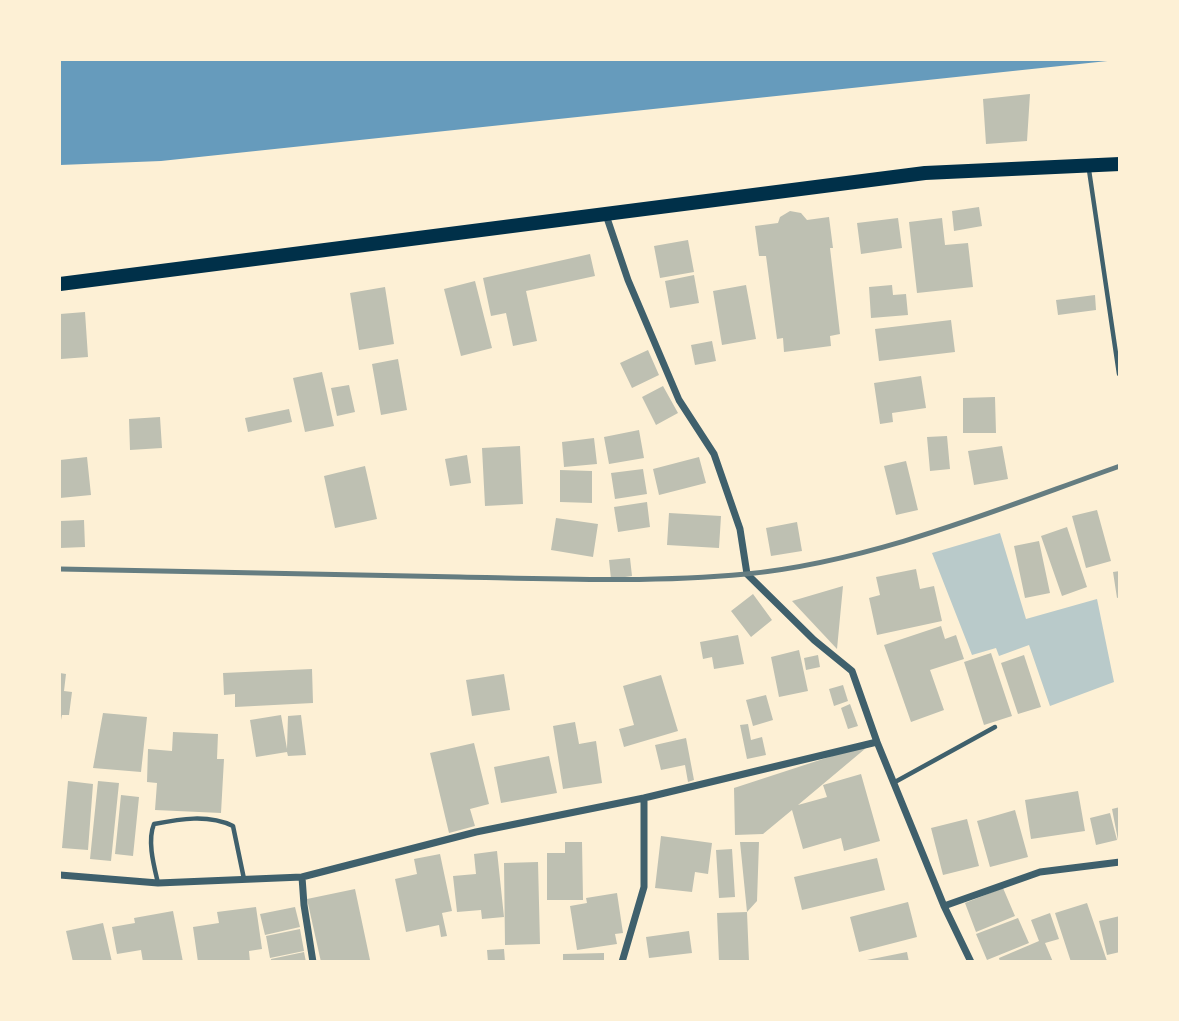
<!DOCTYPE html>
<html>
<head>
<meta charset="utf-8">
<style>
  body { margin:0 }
  #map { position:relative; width:1179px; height:1021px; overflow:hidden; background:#fdf0d5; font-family:Barlow,sans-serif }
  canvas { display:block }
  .frame { position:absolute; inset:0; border:61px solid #fdf0d5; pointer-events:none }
</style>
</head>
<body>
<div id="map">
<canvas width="1179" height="1021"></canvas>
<div class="frame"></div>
</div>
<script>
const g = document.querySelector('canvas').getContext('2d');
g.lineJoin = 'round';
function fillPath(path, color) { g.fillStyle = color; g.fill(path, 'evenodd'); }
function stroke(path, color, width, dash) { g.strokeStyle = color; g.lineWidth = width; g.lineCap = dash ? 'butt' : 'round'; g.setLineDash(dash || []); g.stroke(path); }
const green = new Path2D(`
  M1000,533l26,86 71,-20 17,83 -64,24 -21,-61 -30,11 -3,-8 -24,7 -40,-102z`);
const water = new Path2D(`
  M60,60h1057l-956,101 -101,4z`);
const building = new Path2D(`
  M1030,94l-3,47 -41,3 -3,-45z
  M979,207l3,19 -28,5 -2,-20z
  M790,211l11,2 6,7 22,-3 4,31h-3l10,86 -10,2 1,10 -47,6 -1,-14 -6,1 -11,-83h-7l-4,-30 23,-3 2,-6z
  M898,218l4,30 -41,6 -4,-31z
  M942,218l3,27 23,-2 5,44 -56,6 -8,-71z
  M688,240l6,32 -34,6 -6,-32z
  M590,254l5,22 -69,15 11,50 -24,5 -7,-33 -15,3 -8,-38z
  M694,275l5,28 -29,5 -5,-27z
  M475,281l17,67 -31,8 -17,-67z
  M746,285l10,54 -34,6 -9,-54z
  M892,285l1,10 13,-1 2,21 -37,3 -2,-31z
  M385,287l9,57 -35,6 -9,-57z
  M1095,295l1,15 -38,5 -2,-15z
  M85,312l3,45 -27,2 -1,-45z
  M951,320l4,32 -76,9 -4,-32z
  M712,341l4,20 -21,4 -4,-20z
  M648,350l11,25 -27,13 -12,-25z
  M398,359l9,51 -26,5 -9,-51z
  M322,372l12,54 -29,6 -12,-54z
  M921,376l5,32 -34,5 1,9 -13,2 -6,-41z
  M349,385l6,27 -18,4 -6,-28z
  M663,386l15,27 -22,12 -14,-28z
  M995,397l1,36h-33v-35z
  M289,409l3,13 -44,10 -3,-14z
  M160,417l2,31 -32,2 -1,-31z
  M639,430l5,28 -35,6 -5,-27z
  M947,436l3,33 -20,2 -3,-34z
  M594,438l3,26 -33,3 -2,-25z
  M520,446l3,58 -38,2 -3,-58z
  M1002,446l6,33 -34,6 -6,-34z
  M467,455l4,28 -21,3 -5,-27z
  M87,457l4,38 -31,3v-38z
  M699,457l7,26 -47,12 -6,-26z
  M906,461l12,49 -22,5 -12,-49z
  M365,466l12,53 -42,9 -11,-52z
  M643,469l4,25 -32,5 -4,-26z
  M560,470l32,1v32l-32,-1z
  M647,502l3,25 -32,5 -4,-25z
  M1097,510l14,51 -25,7 -14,-52z
  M669,513l52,3 -2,32 -52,-3z
  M556,518l42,6 -5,33 -42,-7z
  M84,520l1,27 -25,1v-27z
  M797,522l5,29 -31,5 -5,-28z
  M1067,527l20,60 -25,9 -21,-60z
  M1039,541l11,52 -25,5 -11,-52z
  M630,558l2,18 -21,3 -2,-19z
  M916,569l4,20 14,-3 8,35 -65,14 -8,-37 11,-3 -4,-18z
  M1120,571v26l-3,1 -4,-26z
  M843,586l-6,63 -45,-48z
  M753,594l19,26 -21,17 -20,-26z
  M941,626l4,13 11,-4 8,24 -34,11 14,40 -33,12 -27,-77z
  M738,635l6,29 -30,5 -2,-12 -9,2 -3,-17z
  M799,650l9,41 -29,6 -8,-40z
  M991,653l21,63 -28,9 -20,-63z
  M818,655l2,12 -14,3 -2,-12z
  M1024,655l17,52 -23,7 -17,-51z
  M312,669l1,34 -78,4v-13l-11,1 -1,-22z
  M60,673l6,1 -2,17 8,1 -3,23h-7l-1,5z
  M504,674l6,36 -38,6 -6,-36z
  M661,675l17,56 -54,16 -5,-18 15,-4 -11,-39z
  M843,685l5,16 -14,5 -5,-17z
  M766,695l7,25 -20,6 -7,-26z
  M850,704l8,22 -10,3 -7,-21z
  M103,713l44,4 -6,55 -48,-4z
  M281,715l6,34 1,-33 13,-1 5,40 -18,1 -1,-4 -31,5 -6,-37z
  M575,722l4,22 17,-3 6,42 -39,6 -10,-63z
  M748,724l3,16 11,-3 4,18 -19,4 -7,-34z
  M173,732l45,2 -1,25h7l-3,54 -66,-3 2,-27 -10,-1 1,-33 24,2z
  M686,738l8,42 -6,2 -3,-17 -24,5 -6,-25z
  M474,743l15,61 -19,5 5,17 -26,7 -19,-80z
  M872,743l-74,62 29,-8 -4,-12 38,-11 19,67 -36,10 -3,-13 -38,11 -11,-39 -29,24 -28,1 -1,-47z
  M549,756l8,37 -56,10 -7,-36z
  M68,781l25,3 -5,66 -26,-2z
  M98,781l21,2 -8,78 -21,-2z
  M1078,791l7,40 -54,8 -6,-39z
  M121,795l18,2 -6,59 -18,-2z
  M1120,807v33h-2l-6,-31z
  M1015,810l13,47 -38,10 -13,-46z
  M1110,813l7,27 -21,5 -6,-27z
  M967,819l12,47 -36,9 -12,-47z
  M661,836l51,7 -4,31 -13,-2 -3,20 -37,-4z
  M565,842h17l1,58h-36v-47h18z
  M740,842h19l-2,59 -10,11z
  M732,849l3,48 -16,1 -3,-48z
  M497,851l7,66 -22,2 -1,-9 -24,2 -4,-36 23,-2 -2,-20z
  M440,854l12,57 -10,2 5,23 -6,1 -2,-12 -33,7 -11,-53 22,-5 -3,-15z
  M877,858l8,32 -83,20 -8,-33z
  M538,862l2,82 -35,1 -1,-82z
  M1003,888l12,28 -39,16 -11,-29z
  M355,889l15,71 -49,2 -14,-63z
  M617,893l6,40 -8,1 2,10 -40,6 -7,-44 17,-3 -1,-5z
  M908,902l9,35 -58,15 -9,-35z
  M1087,903l20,58 -2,1h-34l-16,-49z
  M256,907l6,42 -13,2 1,11h-52l-5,-35 26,-4 -2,-11z
  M295,907l5,20 -35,8 -5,-21z
  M173,911l10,51h-40l-2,-12 -24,4 -5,-27 23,-4 -1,-5z
  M747,912l2,49 -30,1 -2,-49z
  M1050,913l9,26 -14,4 8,19h-53l-1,-4 40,-17 -8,-21z
  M1120,916v36l-13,3 -8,-34z
  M1018,918l11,25 -42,17 -11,-26z
  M103,923l9,39h-39l-7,-31z
  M300,929l4,22 -34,7 -4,-22z
  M689,931l3,22 -43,5 -3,-21z
  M504,949l1,13h-17l-1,-12z
  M304,952l2,10h-35v-3z
  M907,952l2,10h-42v-2z
  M604,953v9h-41v-8z`);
const service = new Path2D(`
  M1089,170l30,204
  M895,782l100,-55
  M158,883c-4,-17 -11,-42 -4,-59 26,-5 54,-10 79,2l11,53`);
const minor = new Path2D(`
  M606,215l22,65 51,120 35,54 26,75 7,45 67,66 38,31 25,71 67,164 27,56
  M60,875l98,8 144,-6 174,-45 168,-34 233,-56
  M302,877l2,28 9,57
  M944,906l96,-34 80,-10
  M622,962l22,-75v-89`);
const trunk = new Path2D(`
  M60,284l865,-111 195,-9`);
const rail = new Path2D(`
  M60,569c133,2 266,5 400,8 95,2 191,6 286,-3 129,-13 252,-65 374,-108`);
fillPath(green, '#b9caca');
fillPath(water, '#669bbc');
fillPath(building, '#bec0b2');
stroke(service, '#3f606c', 4.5);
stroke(minor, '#3f606c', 7);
stroke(trunk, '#003049', 14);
stroke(rail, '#657d81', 5);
</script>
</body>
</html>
